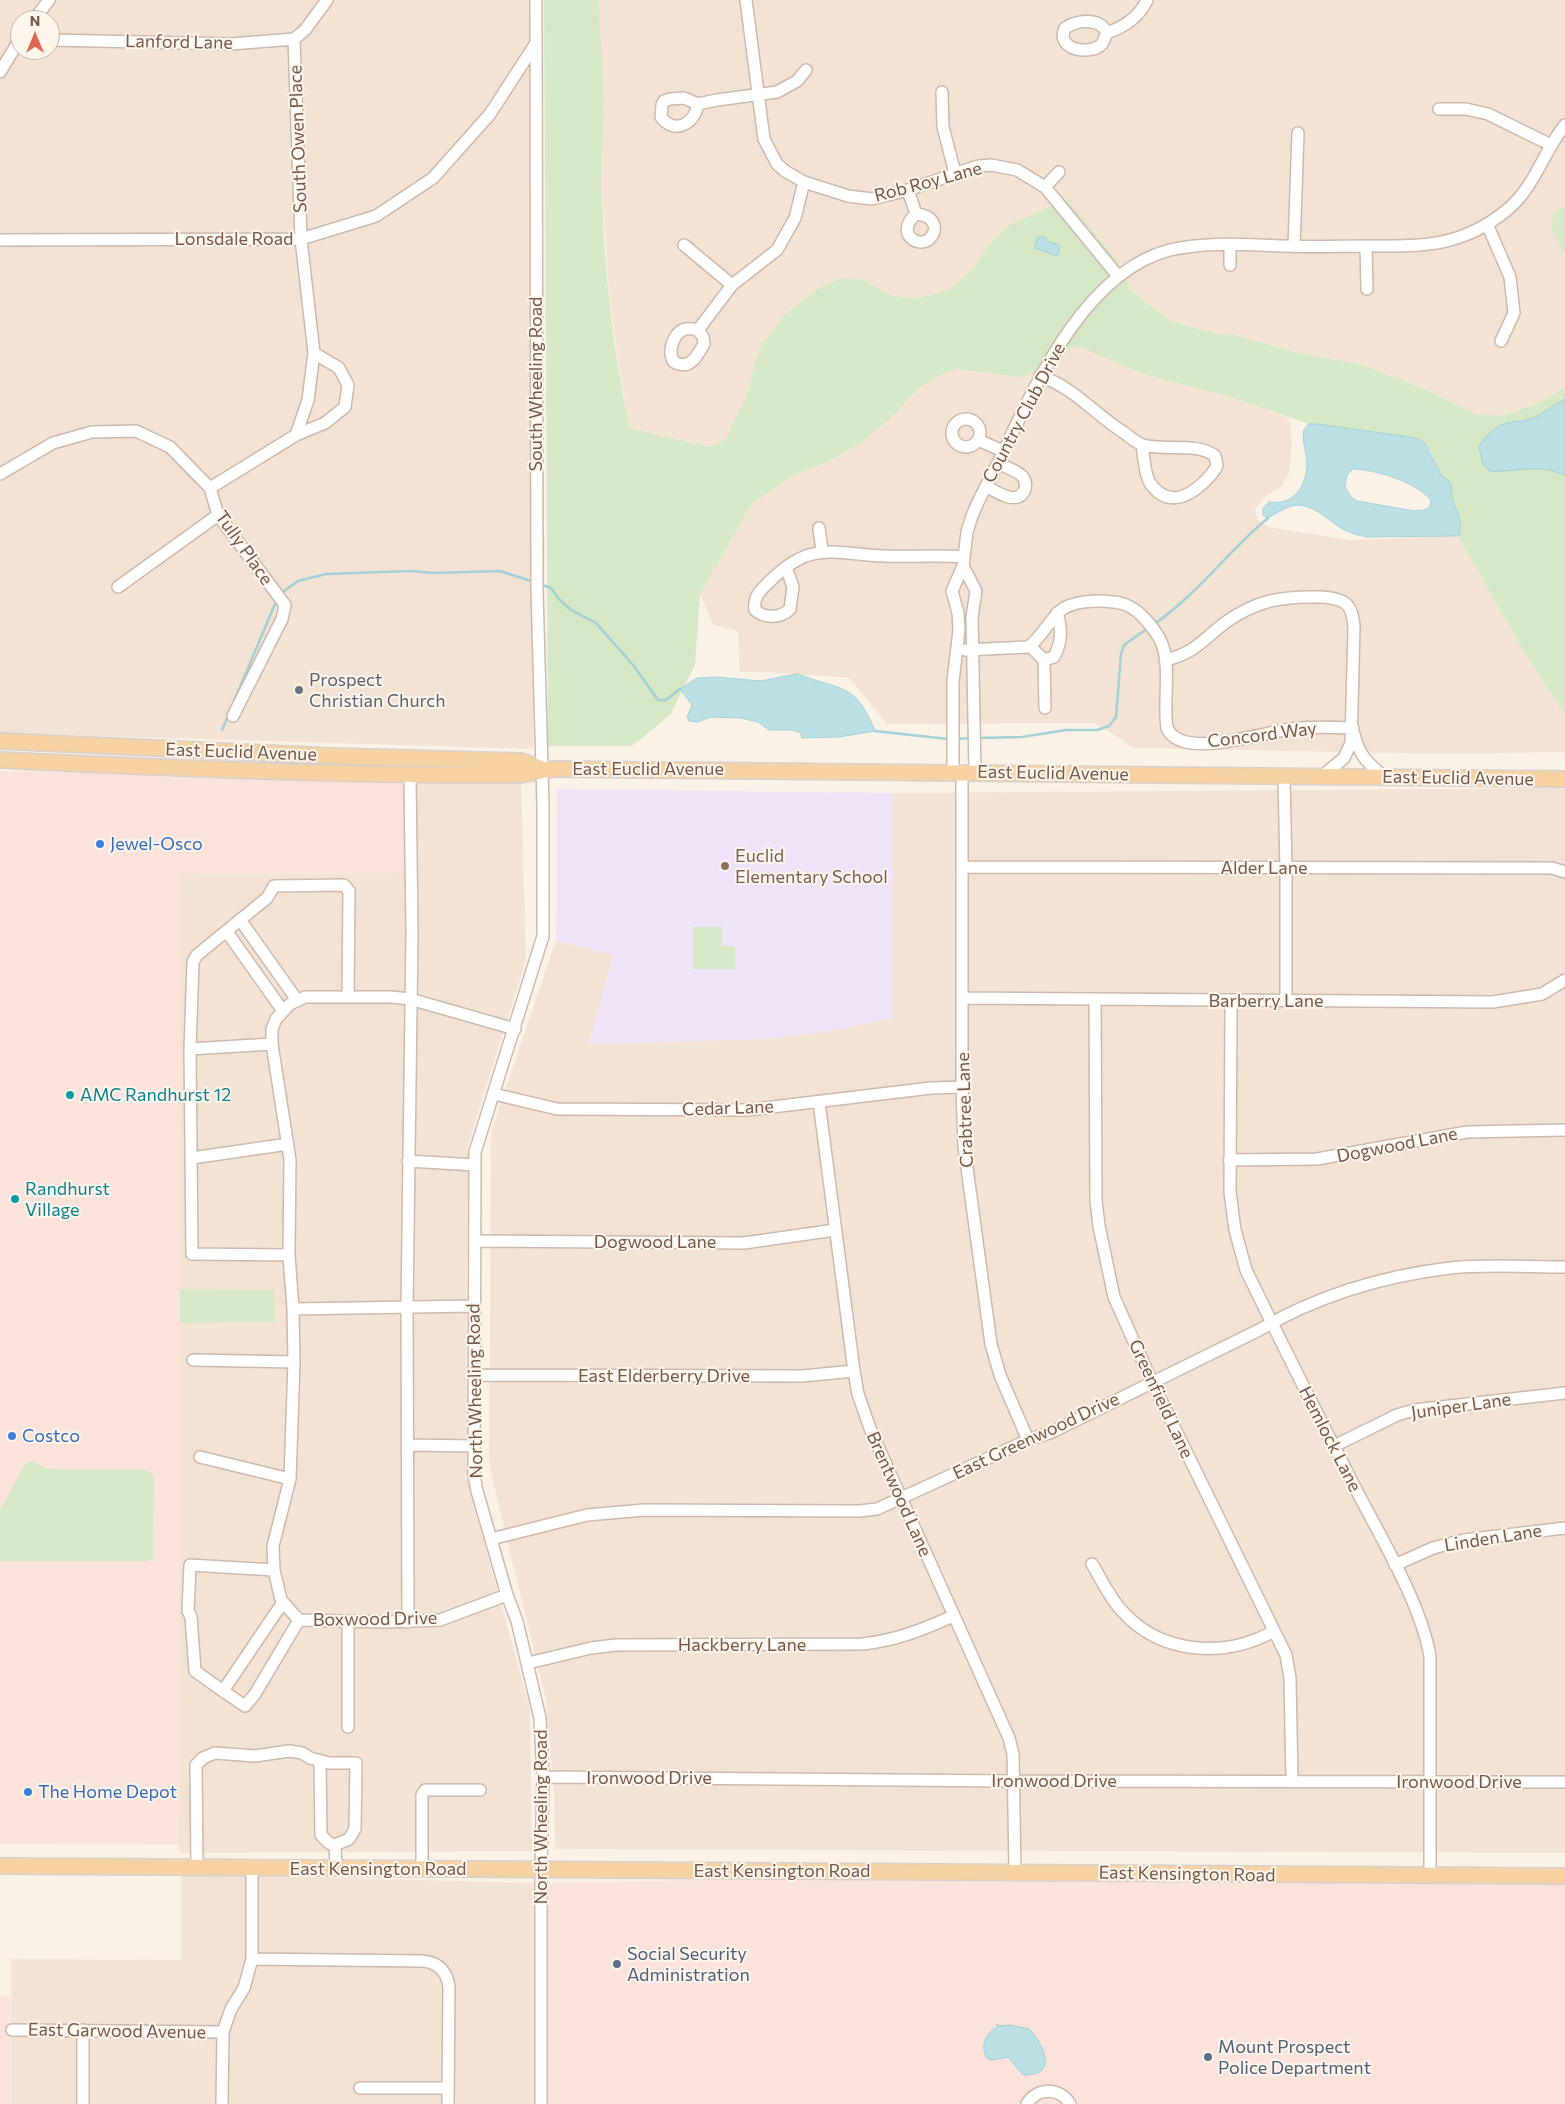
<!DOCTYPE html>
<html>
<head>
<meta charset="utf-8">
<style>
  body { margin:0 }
  #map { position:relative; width:1565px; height:2104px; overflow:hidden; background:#fbf2e7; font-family:Commissioner,sans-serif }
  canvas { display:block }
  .north { position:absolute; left:10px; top:10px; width:50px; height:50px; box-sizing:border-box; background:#fef6ed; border:1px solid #c7b7ad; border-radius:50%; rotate:0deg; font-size:14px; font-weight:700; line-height:20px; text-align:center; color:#74584c }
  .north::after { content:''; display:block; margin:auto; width:18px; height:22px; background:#df6852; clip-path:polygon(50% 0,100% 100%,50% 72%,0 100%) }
</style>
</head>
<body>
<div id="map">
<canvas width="1565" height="2104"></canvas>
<div class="north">N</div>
</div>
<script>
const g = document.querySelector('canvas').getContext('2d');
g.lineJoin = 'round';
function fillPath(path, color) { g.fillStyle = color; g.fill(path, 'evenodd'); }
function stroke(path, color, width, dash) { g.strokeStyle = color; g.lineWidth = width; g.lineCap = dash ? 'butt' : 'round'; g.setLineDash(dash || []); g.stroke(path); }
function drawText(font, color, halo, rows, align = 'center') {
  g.font = font + ' Commissioner,sans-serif'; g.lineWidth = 4; g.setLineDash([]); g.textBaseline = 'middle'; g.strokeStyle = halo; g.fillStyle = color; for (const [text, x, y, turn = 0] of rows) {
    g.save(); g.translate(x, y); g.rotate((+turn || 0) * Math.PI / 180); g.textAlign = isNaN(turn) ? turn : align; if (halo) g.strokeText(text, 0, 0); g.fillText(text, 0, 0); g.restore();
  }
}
const residential = new Path2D(`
  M0,0h541l-8,749 -533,-16zM20,20h30v30h-30z
  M599,0h966v208h-2l-2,39 4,8v129l-3,5 -23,14 -41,13 -22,-2 -49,-24 -64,-25 -68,-13 -60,-17 -17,-1 -46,-12 -41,-32 -15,-31 -51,-60 -56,26 -20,19 -18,27 -22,19 -34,9 -24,-4 -29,-16 -21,-1 -22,10 -33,25 -32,51 -5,25 -22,50 -17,8 -80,-19 -12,-67 -9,-69 -7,-101 1,-109 -4,-52z
  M1072,347h8l60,26 93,25 56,20 3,21 -3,35 -8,13 -15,9 -11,13 2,10 11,8 81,13 109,-4 66,116 41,63v37l-115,2 -316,-6 -39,-25 -208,1 -38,-46 -81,-6h-28l-2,-40 -7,-3 -18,-4 -13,-31 52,-90 43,-30 31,-11 71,-51 20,-22 19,-13 21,-8 63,8 31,-11z
  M402,781l119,2 5,177 -58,185 -2,216 4,130 60,218 2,142 -352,2 -2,-8 2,-971 222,-1z
  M1565,788v1065l-1010,-4 -1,-56 -8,-93 -57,-235 2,-333 65,-192 58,15 -25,89 176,-5 59,-7 69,-14v-225z
  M181,1874l351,9v221h-521v-145l170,1z`);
const commercial = new Path2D(`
  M0,771l188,2 214,8v92l-221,1 -3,971 -178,-1z
  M830,1878l735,3v223h-1033v-221z
  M10,1995v109h-10v-108z`);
const education = new Path2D(`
  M557,789l336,4v225l-69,14 -59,7 -176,5 24,-89 -57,-15z`);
const green = new Path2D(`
  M544,0h55c0,28 4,56 4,84 1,35 -1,71 -1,106 2,79 11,161 28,238l80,19 16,-8 23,-50 5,-25 9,-21 23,-30 33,-25 22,-10 21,1 29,16 24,4 34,-9 22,-19 18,-27 20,-19 57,-26 50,60 15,31 41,32 46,12 17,1 60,17 68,13 64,25 49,24 23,2 40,-13 23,-14 3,-5v331l-41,-63 -66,-116 3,-9 -3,-14 -6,-16 -1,-12 -3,-5 -7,-5 -11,-25 -6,-7 -8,-5 -99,-14h-8l-76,-26 -93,-25 -60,-26h-8l-21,19 -31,11 -63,-8 -21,8 -19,13 -20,22 -32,28 -39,23 -31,11 -43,30 -52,90 -5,71 -25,50 -38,31h-84z
  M1563,208h2v47l-13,-24 1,-17z
  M693,927h29v19h13v23h-42z
  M274,1288l1,34 -95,1v-34l88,1z
  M33,1461l14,8 98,1 7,3 2,5 -1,81 -5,2h-148v-52l24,-43 2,-3z`);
const water = new Path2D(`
  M1038,237h8v4l13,4v9l-2,2 -22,-8z
  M1565,399v77c-25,-14 -49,-3 -76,-5l-6,-7 -4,-17c6,-12 19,-23 33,-25 6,-1 13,-1 19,-3 12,-5 23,-14 34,-20z
  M1309,424h8l99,14 9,5 16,32 7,5 3,5 1,12 8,23v13l-2,3 -91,1c-9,-2 -18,-4 -26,-9 -14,-9 -31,-27 -49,-22 -9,2 -17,9 -25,12l-4,-3v-7l6,-6c26,4 38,-17 38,-40 -1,-10 -4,-19 -4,-28l1,-4zM1353,469c21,0 67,14 78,32l-1,6 -5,3 -11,1 -57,-10 -6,-4 -6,-10 2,-12z
  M798,674c42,17 57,7 77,57l-36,6 -37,1 -1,-5 -9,-3h-23l-11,-8 -17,-4 -30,-1 -14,5 -8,-1 -2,-4 5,-12 -12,-16 17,-11 19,-1 44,4z
  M997,2024l3,2 10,-1 19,4c15,16 30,47 -6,46l-15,-18 -16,3 -5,-2c-7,-12 -2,-24 10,-31z`);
const stream = new Path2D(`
  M539,584l12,4 8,11 12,11 25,13 37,42 25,35h8l14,-11
  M284,591l14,-10 28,-7 85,-3 23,2 66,-2 34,11
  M1154,624c44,-30 74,-73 114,-106
  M234,701l41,-97
  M222,730l6,-14
  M875,731l73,8
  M979,738l43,-1 44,-7h31l12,-4 7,-9 5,-63 3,-9 24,-17
  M956,739l15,-1`);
const minor = new Path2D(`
  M536,0l1,590 6,215v131l-68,216 -1,323 3,16 30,104 10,26 23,97 3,59 -2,92v235
  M746,0l18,139 13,25 8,7 19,11 44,14 24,3 36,-9 70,-24 13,-1 26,5 28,17 73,89
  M34,20l15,-20
  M1107,33c-7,-16 -30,-13 -42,-5 -10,22 25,28 37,16 2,-3 3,-8 5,-11 17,-6 32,-15 40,-33
  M294,39l7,200 13,114 -6,47 -12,35
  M50,40l181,4 63,-5 11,-9 22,-30
  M0,72l20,-33
  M942,92l1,35 12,46
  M698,104c-3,20 -24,31 -37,13l1,-12 2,-4 6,-2 14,-1 14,6 19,-4 60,-8 20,-11 9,-11
  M1439,109h27l22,5 63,31
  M1045,187l14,-15
  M908,190l8,24c-24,21 8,39 17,20 2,-3 2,-8 0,-11 -3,-7 -10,-8 -17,-9
  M1487,224l23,53 4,36 -13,28
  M0,240l301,-1 75,-23 57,-38 57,-64 46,-71
  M684,245l48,40
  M1294,246l4,-113
  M1366,246l1,43
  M1230,265v-20
  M698,330c-5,-1 -9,-2 -13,-1 -12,4 -18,23 -11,33 16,9 23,-6 30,-18l-1,-7 -5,-7 34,-45 45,-35 18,-32 9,-36
  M1040,376c33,11 55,38 83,56 6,4 13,11 20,13 21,6 55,-3 72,11l2,9c-3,8 -8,12 -14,18 -17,16 -37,23 -53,0 -6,-10 -6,-26 -8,-38
  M952 433a14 14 0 1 1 28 0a14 14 0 1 1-28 0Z
  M978,440l25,11
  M0,474l53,-31 39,-11 44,-1 34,16 40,41 8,27 67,90 -3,14 -49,97
  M986,486c10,6 33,21 39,3 1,-4 0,-9 -2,-12 -5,-6 -18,-10 -25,-14
  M210,488l86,-53 29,-12 20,-16 3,-22 -9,-17 -25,-15
  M819,528l3,23
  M963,566l13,25 -4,26 3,155
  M786,567l7,20 -3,22c-9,9 -25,10 -35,1 -2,-14 6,-20 15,-29 41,-41 63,-27 113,-25 27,1 54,-1 81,1
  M118,587l100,-72
  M1030,646l14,14 10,-3c8,-15 8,-28 3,-44
  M965,650l63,-3c15,-10 21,-29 36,-39 13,-7 34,-8 49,-6 14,1 23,7 32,17 7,8 14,16 17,25 9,24 1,58 5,84 14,33 96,4 124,1 20,-3 41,-2 62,-1
  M1044,660l1,48
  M1165,660c31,-7 38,-21 61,-38 31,-22 57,-26 94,-25 24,1 33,6 34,31l-3,115 -7,15 -23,19
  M1354,734c5,22 14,29 30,43
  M953,772v-91l6,-51 -1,-17 -6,-22 11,-25 4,-34 5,-16c7,-18 17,-35 26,-53 35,-73 85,-191 172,-213 38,-9 77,-5 115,-4 28,1 56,0 84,0 55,0 93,1 138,-36 28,-23 36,-58 58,-85
  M962,772v315l2,59 27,198 9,31 28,65
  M1284,776l2,93v131
  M963,867l589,1 13,4
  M241,921l56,79
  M227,932l56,79
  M963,998l530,4 49,-8 23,-14
  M1095,1000l1,200 3,26 15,71 38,85 134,273 4,23 2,103
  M1231,1001l-1,191 5,38 11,40c37,76 75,152 114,227 24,46 61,108 70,159v220
  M190,1049l82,-5
  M494,1094l63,15 190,1 184,-22 31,-1
  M819,1102l35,269 4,23 13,37 138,307 4,16 2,118
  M192,1158l96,-14
  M1229,1160l88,-1 150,-27 98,-2
  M408,1161l67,4
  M475,1241l269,2 91,-13
  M289,1255l-97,-1 -2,-205 3,-87 4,-7 70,-57 7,-12 70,-1 5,6 -1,105
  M293,1309l180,-3
  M193,1360l101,2
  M474,1375l328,1 52,-5
  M407,1445l67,1
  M1334,1446l63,-31 17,-5 151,-17
  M200,1457l90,22
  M491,1539l96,-24 57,-5 215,1 18,-2 151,-69 24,-8 207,-102c58,-34 124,-54 191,-62 38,-4 77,-1 115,-1
  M1092,1564c10,16 18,35 31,48 39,43 103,46 151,19
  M1395,1565l38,-17 31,-8 101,-12
  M274,1570l-84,-5 -2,46 3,6 4,54 28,20 60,-89
  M507,1595l-67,25 -54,2 -87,-2 -18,-20 -7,-30 -1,-24 17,-67 4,-117 -1,-53 -4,-54 1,-95 -18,-116v-15l4,-10 14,-15 15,-7h86l19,2 105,30
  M408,1622l-1,-315 5,-374 -2,-158
  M528,1663l63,-15 25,-3 247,-1c34,-4 59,-14 90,-28
  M223,1691l22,15 10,-12 44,-74
  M348,1727v-105
  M543,1777l470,4 552,1
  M335,1845l1,24
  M197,1868l-1,-103 7,-7 12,-5 40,3 34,-5 13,2 8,5 19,5h27l-1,66 -6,10 -14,6 -6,-2 -8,-8 -1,-74
  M422,1870v-75l3,-5h55
  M252,1959l170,2c16,1 25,10 27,26l-1,117
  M12,2030l211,2
  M360,2088h88
  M83,2104v-74
  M222,2104l1,-72 8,-23 13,-21 8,-29v-91
  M1027,2104c10,-17 33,-17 43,0`);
const major = new Path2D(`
  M0,741l332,15 189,5 21,8
  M0,760c171,8 343,16 515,15 14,0 25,-6 41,-6l1009,10
  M0,1866l1565,10`);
const markers = [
  [299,690,5,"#6b7280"],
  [100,844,5,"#3f7fe0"],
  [725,866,5,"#8d6e63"],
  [70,1095,5,"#0f9aa8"],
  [15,1199,5,"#0f9aa8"],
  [12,1436,5,"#3f7fe0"],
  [28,1792,5,"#3f7fe0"],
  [617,1964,5,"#5c6f8a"],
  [1208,2057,5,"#5c6f8a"]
];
const streetNames = [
  ["Lanford Lane",179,42,1],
  ["South Owen Place",298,139,-92],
  ["Rob Roy Lane",928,182,-15],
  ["Lonsdale Road",234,239],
  ["South Wheeling Road",536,384,-90],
  ["Country Club Drive",1024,413,-62],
  ["Tully Place",244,548,55],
  ["Concord Way",1262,735,-7],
  ["East Euclid Avenue",241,752,2],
  ["East Euclid Avenue",648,769],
  ["East Euclid Avenue",1053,773,1],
  ["East Euclid Avenue",1458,778,1],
  ["Alder Lane",1264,868],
  ["Barberry Lane",1266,1001],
  ["Cedar Lane",728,1108,-2],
  ["Crabtree Lane",965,1110,-92],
  ["Dogwood Lane",1397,1145,-11],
  ["Dogwood Lane",655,1242],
  ["East Elderberry Drive",664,1376],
  ["North Wheeling Road",475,1391,-91],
  ["Greenfield Lane",1161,1399,65],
  ["Juniper Lane",1461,1406,-8],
  ["East Greenwood Drive",1036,1436,-25],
  ["Hemlock Lane",1330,1439,63],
  ["Brentwood Lane",899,1494,66],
  ["Linden Lane",1493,1538,-9],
  ["Boxwood Drive",375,1619,-1],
  ["Hackberry Lane",742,1645],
  ["Ironwood Drive",649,1778],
  ["Ironwood Drive",1054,1781],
  ["Ironwood Drive",1459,1782],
  ["North Wheeling Road",541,1817,-90],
  ["East Kensington Road",378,1869],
  ["East Kensington Road",782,1871],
  ["East Kensington Road",1187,1874,1],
  ["East Garwood Avenue",117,2031,1]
];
const worshipNames = [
  ["Prospect",309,680],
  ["Christian Church",309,701]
];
const shopNames = [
  ["Jewel-Osco",110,844],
  ["Costco",22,1436],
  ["The Home Depot",38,1792]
];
const educationNames = [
  ["Euclid",735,856],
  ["Elementary School",735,877]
];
const cultureNames = [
  ["AMC Randhurst 12",80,1095],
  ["Randhurst",25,1189],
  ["Village",25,1210]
];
const serviceNames = [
  ["Social Security",627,1954],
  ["Administration",627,1975],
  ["Mount Prospect",1218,2047],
  ["Police Department",1218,2068]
];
fillPath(residential, '#f3e3d5');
fillPath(commercial, '#fbe3db');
fillPath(education, '#efe3f8');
fillPath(green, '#d6e8c6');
fillPath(water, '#bce1e4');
stroke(water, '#a3d1d6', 1);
stroke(stream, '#a3d1d6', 2.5);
stroke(minor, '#cdb9ad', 14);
stroke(major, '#d8d0cd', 18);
stroke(minor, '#fff', 11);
stroke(major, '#f7d2a3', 15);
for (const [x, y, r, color] of markers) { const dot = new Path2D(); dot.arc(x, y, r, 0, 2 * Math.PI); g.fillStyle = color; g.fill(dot); stroke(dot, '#fef6ed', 2); }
drawText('18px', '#74584c', '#fef6ed', streetNames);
drawText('18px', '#5b616d', '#fef6ed', worshipNames, 'left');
drawText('18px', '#366cbe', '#fef6ed', shopNames, 'left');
drawText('18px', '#785e54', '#fef6ed', educationNames, 'left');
drawText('18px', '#0d838f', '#fef6ed', cultureNames, 'left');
drawText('18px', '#4e5e75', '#fef6ed', serviceNames, 'left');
</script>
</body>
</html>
